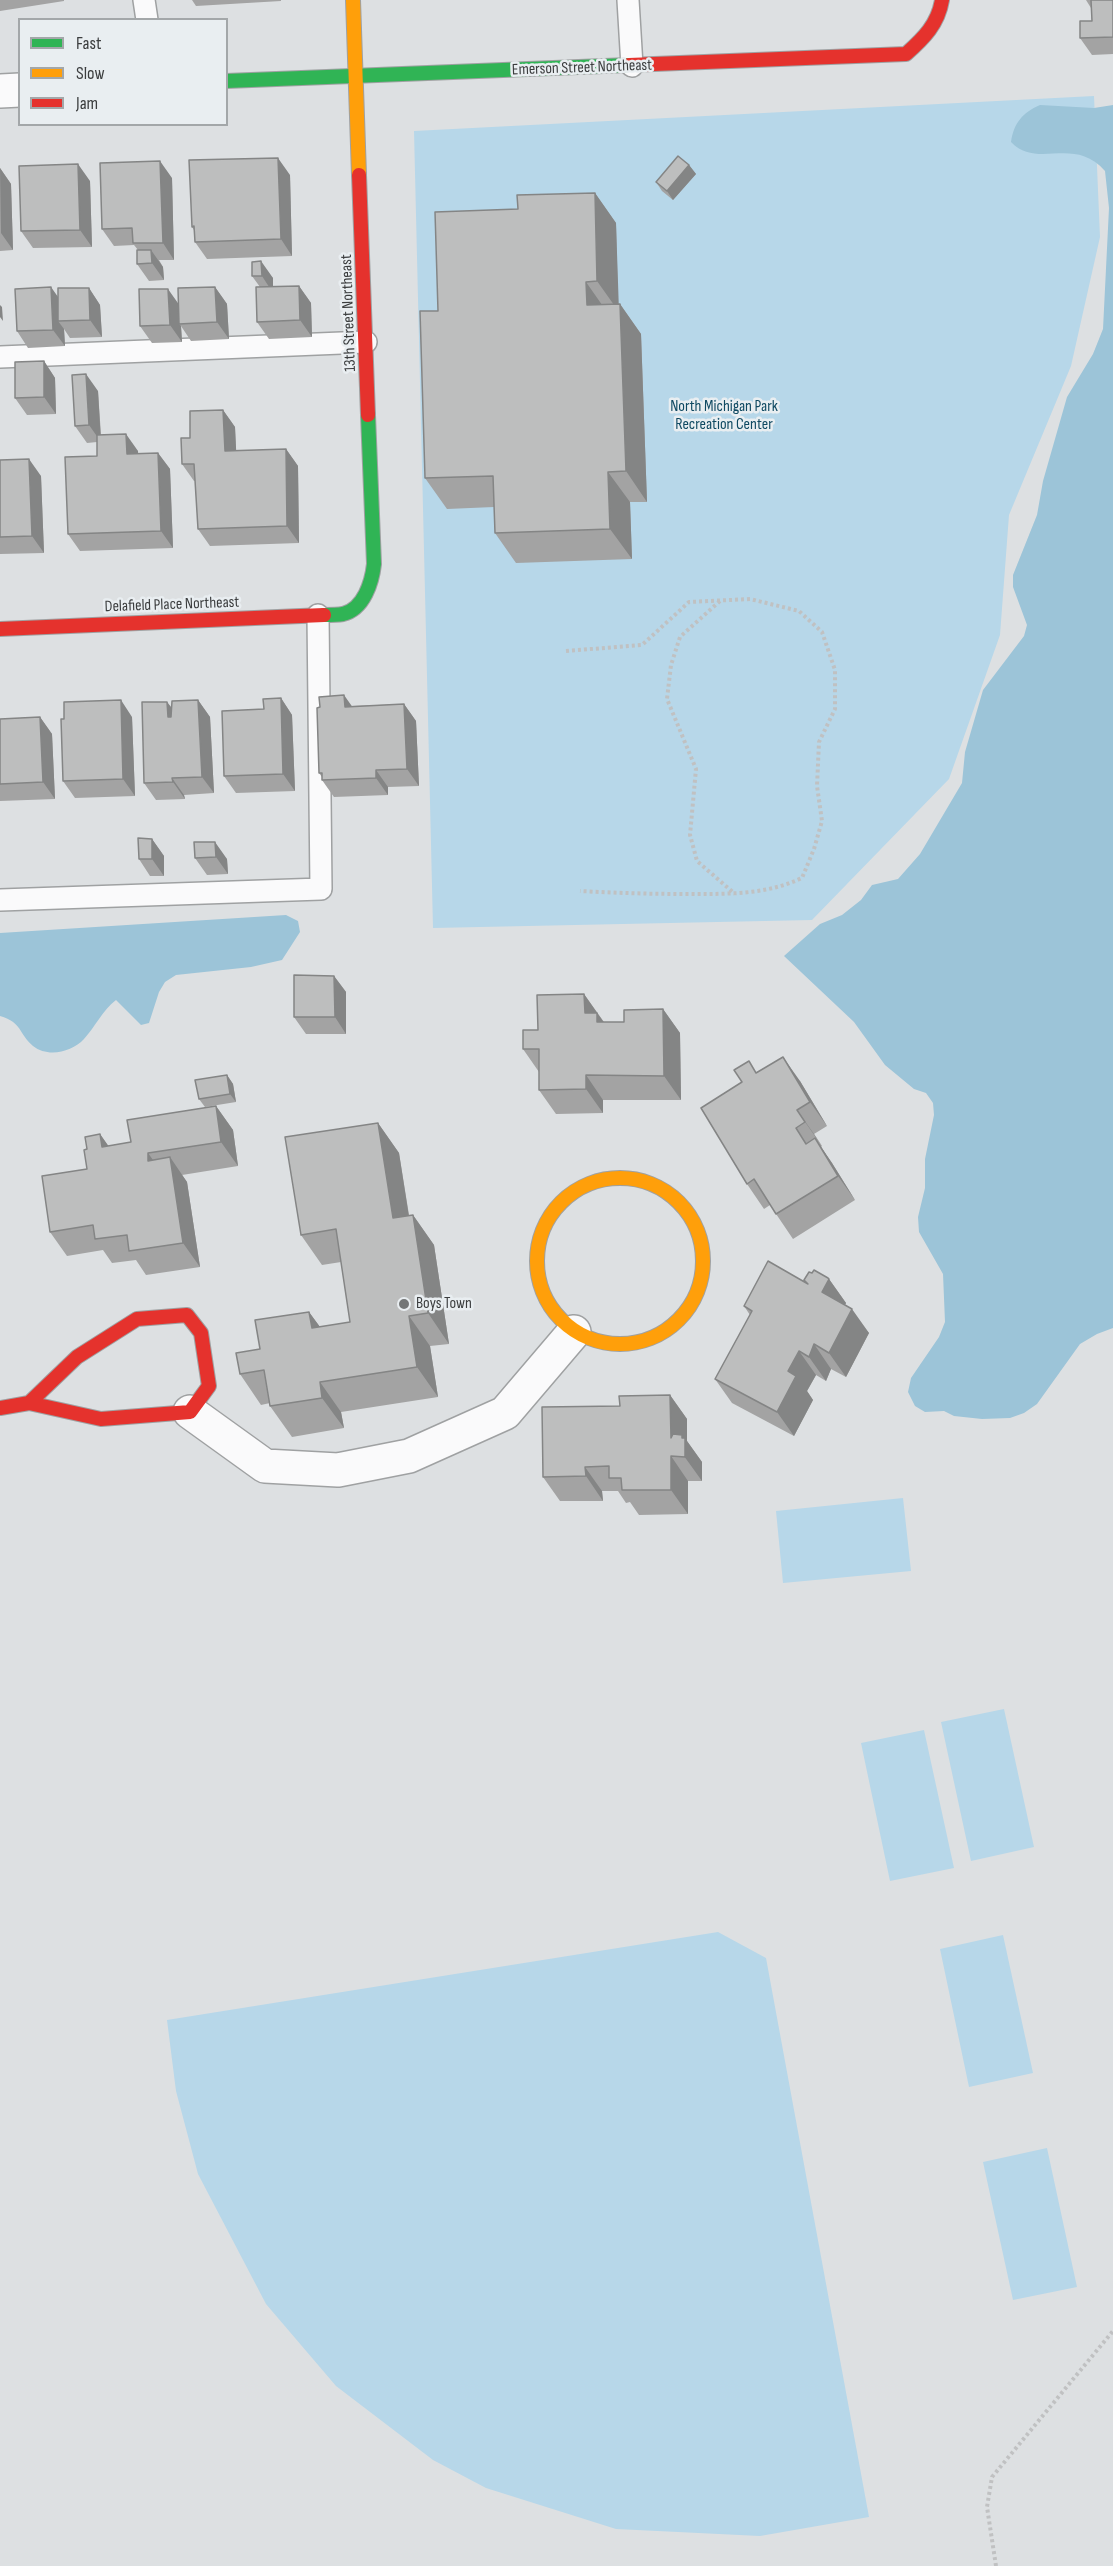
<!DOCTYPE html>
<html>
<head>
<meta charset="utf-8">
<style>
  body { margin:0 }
  #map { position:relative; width:1113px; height:2566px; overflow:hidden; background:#dde0e2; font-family:"Sofia Sans Condensed",sans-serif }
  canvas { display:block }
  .legend { position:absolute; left:18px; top:18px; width:210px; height:108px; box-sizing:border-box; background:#e9eef1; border:2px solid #a3a7a9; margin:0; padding:8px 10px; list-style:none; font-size:18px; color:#3b3d3e }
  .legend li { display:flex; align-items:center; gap:12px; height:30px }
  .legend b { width:30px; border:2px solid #a3a7a9 }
</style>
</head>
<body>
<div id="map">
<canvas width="1113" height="2566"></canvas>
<ul class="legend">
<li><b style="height:8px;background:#30b455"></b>Fast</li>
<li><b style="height:8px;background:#ff9f0a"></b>Slow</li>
<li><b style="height:8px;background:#e5322d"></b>Jam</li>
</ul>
</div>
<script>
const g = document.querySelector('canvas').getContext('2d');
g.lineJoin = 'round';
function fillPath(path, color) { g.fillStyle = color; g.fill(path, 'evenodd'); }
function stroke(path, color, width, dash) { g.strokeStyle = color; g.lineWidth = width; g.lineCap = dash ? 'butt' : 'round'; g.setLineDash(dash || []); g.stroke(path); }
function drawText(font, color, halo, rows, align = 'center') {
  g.font = font + ' "Sofia Sans Condensed",sans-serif'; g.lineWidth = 5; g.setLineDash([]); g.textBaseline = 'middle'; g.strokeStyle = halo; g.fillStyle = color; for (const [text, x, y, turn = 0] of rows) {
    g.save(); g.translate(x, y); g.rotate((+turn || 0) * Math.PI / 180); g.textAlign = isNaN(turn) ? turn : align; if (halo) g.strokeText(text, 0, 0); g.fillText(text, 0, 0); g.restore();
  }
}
const green = new Path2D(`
  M1094,96l6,141 -29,129 -62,149 -9,120 -51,144 -137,141 -379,8 -19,-797z
  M903,1498l8,73 -128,12 -7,-72z
  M1004,1709l30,138 -63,14 -30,-139z
  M924,1730l30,138 -64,13 -29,-138z
  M718,1932l48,26 103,559 -109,19 -144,-7 -130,-41 -53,-28 -97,-74 -70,-82 -68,-130 -22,-83 -9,-71z
  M1003,1935l30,138 -64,14 -29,-138z
  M1047,2148l30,139 -64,13 -30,-138z`);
const forest = new Path2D(`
  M1040,105l54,3 19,-3v1223l-16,6 -17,10 -43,60 -13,9 -14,5 -28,1 -28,-3 -10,-5 -19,1 -10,-6 -7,-14 3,-14 28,-41 6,-15 -2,-48 -24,-42 -1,-15 7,-29v-29l9,-44 -1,-12 -7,-10 -12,-4 -29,-24 -31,-43 -70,-66 36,-32 22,-9 19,-15 11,-15 26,-6 22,-25 42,-71 3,-31 18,-62 41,-54 3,-11 -14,-38v-12l24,-60 6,-34 24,-84 26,-43 10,-25 6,-121 -4,-37c-32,-36 -67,-1 -94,-29 3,-19 11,-29 29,-37z
  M286,915l12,6 2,11 -18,28 -31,7 -75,8 -11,7 -6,10 -10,31 -8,2 -25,-25c-14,11 -21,27 -32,39 -12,13 -36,19 -51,7 -15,-13 -10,-23 -33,-30v-83z`);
const path = new Path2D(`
  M720,601l-40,36 -9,28 -4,34 29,70 -6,66 7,26 38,33
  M566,651l76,-6 47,-43 61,-3 49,12 23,21 13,38v39l-16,33 -2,44 5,35 -8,28 -12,29c-37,17 -74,16 -115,16 -36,0 -71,-1 -107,-3
  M996,2566l-9,-59 5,-30 121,-146`);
const lane = new Path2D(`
  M144,0l3,20
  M628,0l4,66
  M0,357l366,-15
  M0,900l321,-11 -3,-274`);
const street = new Path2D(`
  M0,91l20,-1
  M190,1412l75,54 73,4 71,-14 96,-43 69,-81`);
const fast = new Path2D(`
  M226,81l403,-16
  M324,615c6,0 13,0 19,-1 21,-5 29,-32 31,-50l-6,-149`);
const slow = new Path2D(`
  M353,0l6,175
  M537 1261a83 83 0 1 1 166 0a83 83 0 1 1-166 0Z`);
const jam = new Path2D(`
  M629,65l277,-11c18,-16 32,-30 36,-54
  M359,175l9,240
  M0,629l324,-14
  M0,1408l29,-5 72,16 89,-7 19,-26 -8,-53 -14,-18 -50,4 -60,38 -48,46`);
const wall = new Path2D(`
  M0,0h64v1l-64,10z
  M192,0h89v1l-85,5z
  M1086,0h27v54l-21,1 -12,-17 12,-17 -1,-13z
  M689,165l7,9 -23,26 -11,-9 -6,-9z
  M0,168l11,16 2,66 -13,1z
  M290,175l2,81 -85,3 -12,-17 -1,-12 -2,-3z
  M172,178l2,82h-15l4,7 1,13 -15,1 -12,-17 1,-14 -4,-5 -20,1 -12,-17z
  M90,181l2,66 -59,1 -12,-17z
  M595,193l21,30 2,81h2l21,30 6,168h-17l2,57 -116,4 -21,-30 -1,-26 -47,2 -22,-31 93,-269z
  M252,262l21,16v9l26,-1 12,17 1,34 -43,2 -12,-17 3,-35 -8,-11z
  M215,287l12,17 2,35 -38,2 -10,-15 1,16 -30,1 -12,-17 39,-22z
  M89,288l11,17 2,32 -32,1 -6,-9 1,17 -37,2 -11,-17 41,-34z
  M44,361l11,17 1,36 -29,1 -12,-17z
  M98,391l3,44 37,16v2h20l12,16 3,79 -93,3 -12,-17 29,-78v-14l-10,1 -12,-17z
  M223,410l12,17 1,24 50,-2 12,17 1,77 -89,3 -12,-17 -3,-48h-1l-12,-17 8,-26z
  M0,460l41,16 3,77 -44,1z
  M281,698l11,17 3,76 -59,2 -12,-17 40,-67z
  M198,700l12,17 4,76 -30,2 1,4 -29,1 -12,-17 23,-81 5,6z
  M404,704l12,17 3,65 -31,1v8l-54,2 -12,-17v-3l-3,-4 33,-67z
  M40,717l12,17 3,65 -55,2v-82z
  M132,717l3,79 -60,2 -12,-17 1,-62z
  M152,839l12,17v20h-14l-11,-17z
  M194,842l33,17 1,15 -21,1 -12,-17z
  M334,976l12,16v42h-40l-12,-17z
  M584,994l20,28h20l39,-13 17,24 1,67h-78v13l-47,1 -17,-24v-18l-16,-23 15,-19z
  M757,1073l43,8 27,45 -13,8 8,12 -1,1 11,16 23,37 -62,39 -23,-34 -6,4 -17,-25z
  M227,1075l6,9 3,18 -31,5 -6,-8z
  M216,1106l17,24 5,36 -56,9 5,7 13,85 -54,8 -10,-15 -24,3 -9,-13 -36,6 -17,-24 37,-63v-20l13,-15 8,12 23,-4z
  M378,1123l21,30 10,62h4l21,30 15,99 -19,2 8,51 -97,15 3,16 -52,9 -22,-31v-3l-9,2 -21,-31 69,-62 11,15 30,-5 -9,-60 -19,3 -21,-30z
  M829,1279l17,24 -1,2 24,28 -23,44 -15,-8 -5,12 -10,-6 -9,16 6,9 -19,36 -62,-33 -17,-24 35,-64 -6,-9 62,-23z
  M670,1395l17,24v22l15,21v19h-14v33l-49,1 -9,-13 -4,1 -8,-12h-16l1,10h-43l-17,-24 77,-71z`);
const shadedWall = new Path2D(`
  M278,158l12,17 2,81 -11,-17z
  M160,161l12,17 2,82 -11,-17z
  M78,164l12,17 2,66 -12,-17z
  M689,165l7,9 -23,26 -6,-9z
  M0,168l11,16 2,66 -12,-17z
  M595,193l21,30 3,89 -22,-31z
  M151,250l12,17 1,13 -12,-17z
  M261,261l12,17v15l-11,-17z
  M586,282l21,30 -20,-7z
  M299,286l12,17 1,34 -12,-17z
  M51,287l12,17 -5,17 6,8 1,17 -12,-16z
  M215,287l12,17 2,35 -12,-17z
  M89,288l11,17 2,32 -12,-17z
  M168,289l12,17 -1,18 2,2 1,16 -12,-17z
  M620,304l21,30 6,168 -21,-31z
  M0,305l2,2 1,14 -3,-4z
  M44,361l11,17 1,36 -12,-17z
  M86,374l12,17 3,51 -12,-17z
  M223,410l12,17 2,41 -12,-17z
  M126,434l12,17 1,20 -12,-17z
  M286,449l12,17 1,77 -12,-17z
  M158,453l12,16 3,79 -12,-17z
  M29,459l12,17 3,77 -12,-17z
  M608,472l22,30 2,57 -22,-30z
  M344,695l12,17 -11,-5z
  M281,698l11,17 3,76 -12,-17z
  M121,700l11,17 3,79 -12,-17z
  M198,700l12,17 4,76 -12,-16z
  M167,702l12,16 -11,-1z
  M404,704l12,17 3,65 -12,-17z
  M40,717l12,17 3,65 -12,-17z
  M376,770l12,17v8l-12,-17z
  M172,778l12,17 1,4 -12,-17z
  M152,839l12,17v20l-12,-17z
  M215,842l12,17 1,15 -12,-17z
  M334,976l12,16v42l-11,-17z
  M584,994l30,43 -29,-24z
  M663,1009l17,24 1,67 -17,-24z
  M783,1057l17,24 27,45 -17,-24z
  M227,1075l6,9 3,18 -6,-8z
  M586,1075l17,25v13l-17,-24z
  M216,1106l17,24 5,36 -17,-24z
  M797,1110l17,24 8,12 -17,-24z
  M378,1123l21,30 15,96 -21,-31z
  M100,1134l17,24 -15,-11z
  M815,1138l17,25 23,37 -17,-24z
  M148,1153l17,24 -17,-16z
  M170,1157l17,25 13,85 -17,-24z
  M413,1215l21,30 15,99 -21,-31z
  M829,1279l17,24 -7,13 -17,-24z
  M852,1309l17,24 -23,44 -17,-24z
  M309,1312l22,30 -19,-14z
  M409,1316l21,30 8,51 -21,-30z
  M814,1344l17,25 -5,12 -17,-24z
  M799,1351l17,24 -9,16 6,9 -19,36 -17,-24 11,-41z
  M320,1382l21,30 3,16 -22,-30z
  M670,1395l17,24v22l15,21v19l-31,-43z
  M671,1456l17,25v33l-17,-24z
  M585,1467l17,24 1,10 -17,-25z`);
const building = new Path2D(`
  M1091,0h22v37l-33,1v-17h12z
  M678,156l11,9 -22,26 -11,-9z
  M278,158l3,81 -86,3 -1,-16 -2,1 -3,-67z
  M160,161l3,82h-30l-1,-15 -30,1 -2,-66z
  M78,164l2,66 -59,1 -2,-65z
  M595,193l2,88 -11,1 1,23 33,-1 6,167 -18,1 2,57 -115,4 -2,-57 -68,2 -5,-167h18l-3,-99 83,-3 -1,-14z
  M137,250h14l1,13 -15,1z
  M261,261l1,15h-10v-14z
  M299,286l1,34 -43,2 -1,-35z
  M51,287l2,43 -36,1 -2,-42z
  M215,287l2,35 -38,2 -1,-36z
  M58,288h31l1,32 -32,1z
  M139,289h29l2,36 -30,1z
  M44,361v36l-29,1v-36z
  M86,374l3,51 -14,1 -3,-51z
  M223,410l2,41 61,-2 1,77 -89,3 -4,-65h-12l-1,-26h9v-27z
  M126,434l1,20 31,-1 3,78 -93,3 -3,-77 32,-1v-21z
  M29,459l3,77 -32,1v-77z
  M344,695l1,12 59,-3 3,65 -31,1v8l-54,2v-7h-3l-2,-65 3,-1 -1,-10z
  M281,698l2,76 -59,2 -2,-65 42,-2 -1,-10z
  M121,700l2,79 -60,2 -2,-62h3v-17z
  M198,700l4,77 -30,1 1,4 -29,1 -2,-81h25l1,15h3l1,-16z
  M40,717l3,65 -43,2v-65z
  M138,838l14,1v20h-13z
  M194,842h21l1,15 -21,1z
  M294,975l40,1 1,41h-41z
  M584,994l1,19h12v9h27v-12l39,-1 1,67 -78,-1v14l-47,1v-41h-16v-19h15l-1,-35z
  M783,1057l27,45 -13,8 8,12 -9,6 10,16 9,-6 23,38 -62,38 -22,-35 -7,5 -46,-76 41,-26 -8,-12 15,-9 7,12z
  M227,1075l3,19 -31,5 -4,-19z
  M216,1106l5,36 -73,11v8l22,-4 13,86 -54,8 -2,-16 -32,4 -2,-14 -43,7 -8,-56 45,-7 -3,-19 3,-1 -2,-12 15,-3 2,13 29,-5 -4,-22z
  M378,1123l15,95 20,-3 15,98 -19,3 8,51 -97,15 2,16 -52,8 -6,-36 -24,4 -4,-21 24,-4 -5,-29 54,-8 3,16 38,-6 -14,-93 -35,6 -16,-98z
  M768,1261l40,23 -4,-4 5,-8 3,1 2,-3 14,8 1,1 -7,13 30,17 -23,44 -15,-9 -5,13 -10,-6 -11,20 8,5 -19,36 -62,-33 37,-68 -8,-5z
  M670,1395l1,43 2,-4 9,1v3h3v19l-14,-1v34h-49l-1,-12h-12v-12l-24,1 1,9 -43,1 -1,-70 78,-1 -1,-10z`);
const markers = [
  [404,1304,6,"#747677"]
];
const streetNames = [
  ["Emerson Street Northeast",582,68,-2],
  ["13th Street Northeast",349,313,-92],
  ["Delafield Place Northeast",172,605,-2]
];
const parkNames = [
  ["North Michigan Park",724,407],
  ["Recreation Center",724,425]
];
const poiNames = [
  ["Boys Town",416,1304]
];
fillPath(green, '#b7d7e9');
fillPath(forest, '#9cc4d8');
stroke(lane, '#9fa1a2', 24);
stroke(street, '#9fa1a2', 36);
stroke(fast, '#9fa1a2', 16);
stroke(slow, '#9fa1a2', 16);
stroke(jam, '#9fa1a2', 16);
stroke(path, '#c0c1c2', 4, [3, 3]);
stroke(lane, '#fafafb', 21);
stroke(street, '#fafafb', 33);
stroke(fast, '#30b455', 14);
stroke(slow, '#ff9f0a', 14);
stroke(jam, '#e5322d', 14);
fillPath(wall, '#a3a3a3');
fillPath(shadedWall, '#848585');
fillPath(building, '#bdbebe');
stroke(building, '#848585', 1.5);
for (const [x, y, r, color] of markers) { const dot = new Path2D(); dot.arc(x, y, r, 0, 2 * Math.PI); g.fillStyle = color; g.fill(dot); stroke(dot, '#e9eef1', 2); }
drawText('16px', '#3b3d3e', '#e9eef1', streetNames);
drawText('16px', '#0f4962', '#e9eef1', parkNames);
drawText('16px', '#3b3d3e', '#e9eef1', poiNames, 'left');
</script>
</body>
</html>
